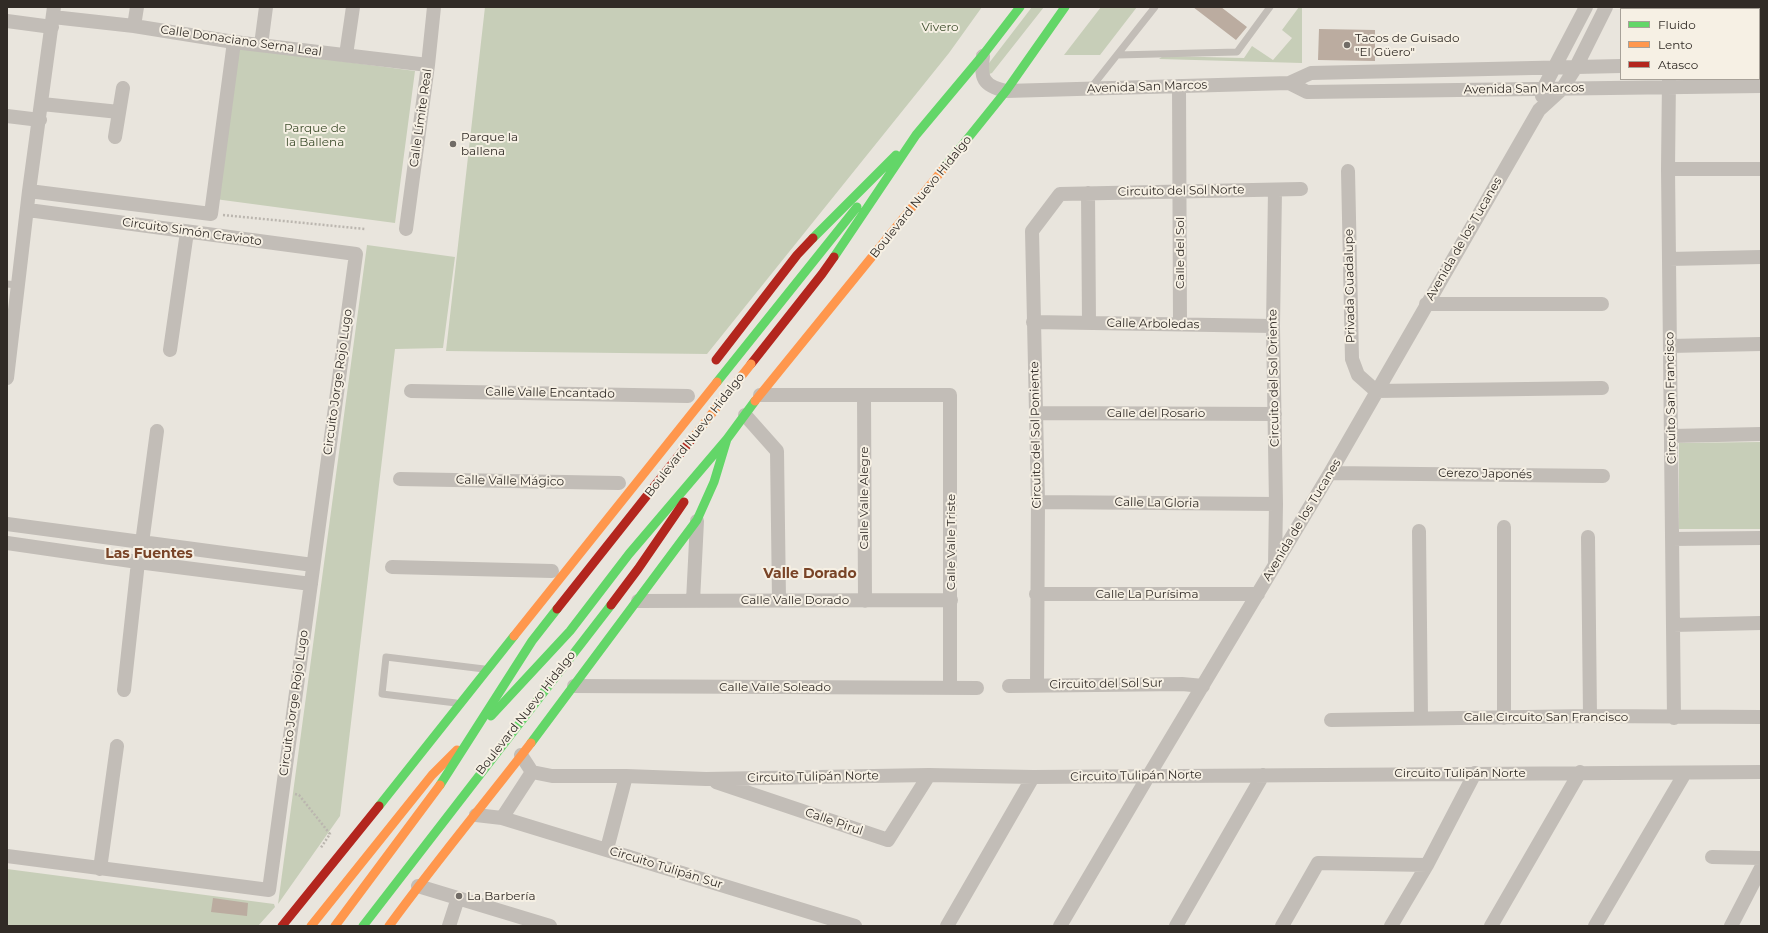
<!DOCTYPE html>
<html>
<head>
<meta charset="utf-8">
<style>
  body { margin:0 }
  #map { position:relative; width:1768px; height:933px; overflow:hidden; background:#e9e5dd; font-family:Montserrat,sans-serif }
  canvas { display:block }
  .frame { position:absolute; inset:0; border:8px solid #312b26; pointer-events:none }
  .legend { position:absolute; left:1620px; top:8px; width:140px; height:72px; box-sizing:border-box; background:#f6f0e4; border:1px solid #a7a198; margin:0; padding:5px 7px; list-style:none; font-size:12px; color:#312b26 }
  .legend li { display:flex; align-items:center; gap:8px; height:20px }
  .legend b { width:20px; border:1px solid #a7a198 }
</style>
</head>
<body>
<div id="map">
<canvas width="1768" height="933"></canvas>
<div class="frame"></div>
<ul class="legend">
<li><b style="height:5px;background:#63d668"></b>Fluido</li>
<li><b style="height:5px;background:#ff974d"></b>Lento</li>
<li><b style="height:5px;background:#b3261e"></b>Atasco</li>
</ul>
</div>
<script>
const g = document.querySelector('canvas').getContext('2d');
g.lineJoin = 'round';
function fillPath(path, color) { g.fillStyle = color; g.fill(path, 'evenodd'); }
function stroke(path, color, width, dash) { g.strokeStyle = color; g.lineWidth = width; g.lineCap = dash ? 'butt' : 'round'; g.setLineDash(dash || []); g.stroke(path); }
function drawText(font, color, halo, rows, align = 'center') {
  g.font = font + ' Montserrat,sans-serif'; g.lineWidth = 4; g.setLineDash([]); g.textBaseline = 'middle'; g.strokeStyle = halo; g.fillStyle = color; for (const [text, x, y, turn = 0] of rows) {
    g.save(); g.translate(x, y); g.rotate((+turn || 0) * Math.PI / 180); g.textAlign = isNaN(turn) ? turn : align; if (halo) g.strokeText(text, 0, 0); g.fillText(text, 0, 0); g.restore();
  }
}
const green = new Path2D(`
  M485,7h497l-33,46 -242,301 -261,-3z
  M1032,7h12l-52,66 -3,1 -3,-7z
  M1101,7h36l-37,48h-36z
  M1299,7h3v56l-143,-4 4,-3 81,2 8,-12 21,14 19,-22 -10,-8z
  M235,47l180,24 -20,152 -180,-24z
  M367,245l88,12 -12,91 -48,1 -55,467 -62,88z
  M1761,442v87h-82v-86z
  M7,869l267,35 1,3 -17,19h-251z`);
const building = new Path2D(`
  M1193,7h28l26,20 -11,13z
  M1319,29l56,1v31l-57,-1z
  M213,898l35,5 -1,13 -36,-4z`);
const path = new Path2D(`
  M223,215l142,14
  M295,794l4,1 31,39 -10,15`);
const lane = new Path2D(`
  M1117,55l120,-3 33,-45
  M1090,89l65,-82
  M7,284l11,1
  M456,703l-74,-9 4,-37 98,12`);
const street = new Path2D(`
  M1665,7v2
  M53,17l81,9 100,16 194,23
  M7,21l45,6
  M134,26l3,-19
  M261,45l5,-38
  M346,55l7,-48
  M983,56c-3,22 0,30 23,35l283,-8 22,-10 310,-7
  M1759,65h2
  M1669,79l-1,90 6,549
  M1289,83l18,9 454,-6
  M1179,86l1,238
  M1542,96l1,-7 43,-82
  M42,104l77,8
  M7,116l33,4
  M115,137l8,-49
  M1668,169h93
  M1348,171l4,188 6,16 18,16 226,-3
  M29,191l182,23 23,-172
  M1088,193l1,130
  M406,229l22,-164 6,-58
  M1669,259l92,-2
  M1426,304h176
  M1033,322l240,4
  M1670,346l91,-2
  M170,350l17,-118
  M7,378l22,-187 25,-184
  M411,391l277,5
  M760,395h190v293
  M864,395l1,206
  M1036,413l239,1
  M745,415l32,36 2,149
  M1672,436l89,-2
  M1330,473l273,3
  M400,479l219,4
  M1038,502l238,2
  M7,524l306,41
  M1419,531l2,187
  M1588,537l2,179
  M1672,539l89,-1
  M7,543l131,19 173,22
  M142,543l15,-112
  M1275,565l1,-61 -3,-178 2,-136
  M392,567l160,4
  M1036,594h222
  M638,601l313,-1
  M693,601l4,-80
  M1673,625l88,-2
  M1037,685l1,-183 -6,-271 28,-37 241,-5
  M574,686l403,2
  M1009,686l173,-2 21,2
  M124,690l14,-128
  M1504,718v-191
  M1331,720l259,-4 171,1
  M521,755l11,17 20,4h74l80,3 223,-4 104,2 728,-5
  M716,782l172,58 41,-65
  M476,815l26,3 353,108
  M502,818l30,-46
  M607,849l19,-73
  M7,856l262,34 87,-636 -328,-44
  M1712,857l49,1
  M100,869l17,-123
  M418,886l132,40
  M449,926l9,-28
  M947,926l86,-149
  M1060,926l89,-151 181,-302 209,-363 23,-21 14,-22 30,-60
  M1176,926l87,-151
  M1282,926l36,-63 109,2
  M1391,926l36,-61 48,-92
  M1491,926l89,-154
  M1595,926l90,-153
  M1731,926l30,-58`);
const fast = new Path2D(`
  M944,168l62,-77 59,-84
  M813,238l83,-83
  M834,257l82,-122 67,-80 37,-48
  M717,382l140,-175
  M491,716l79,-85 59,-77 98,-115 28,-38
  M531,743l166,-223 17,-38 13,-43
  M379,806l135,-170
  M363,926l248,-321`);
const slow = new Path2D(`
  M755,401l189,-233
  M514,636l203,-254
  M311,926l121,-151 25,-25
  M389,926c45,-62 95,-122 142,-183`);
const jam = new Path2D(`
  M716,360l81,-105 16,-17
  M751,364l71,-90 12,-17
  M611,605l27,-36 46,-67
  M282,926l97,-120`);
const fastBridge = new Path2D(`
  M440,785l92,-144 25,-32`);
const slowBridge = new Path2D(`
  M691,440l60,-76
  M335,926l105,-141`);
const jamBridge = new Path2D(`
  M557,609l134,-169`);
const markers = [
  [1347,45,4,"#716c66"],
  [453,144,4,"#716c66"],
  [459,896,4,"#716c66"]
];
const parkNames = [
  ["Vivero",940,27],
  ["Parque de",315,128],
  ["la Ballena",315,142]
];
const poiNames = [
  ["Tacos de Guisado",1355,38],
  ["\"El Güero\"",1355,52],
  ["Parque la",461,137],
  ["ballena",461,151],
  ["La Barbería",467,896]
];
const streetNames = [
  ["Calle Donaciano Serna Leal",241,41,8],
  ["Avenida San Marcos",1147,87,-2],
  ["Avenida San Marcos",1524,89,-1],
  ["Calle Límite Real",421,118,-82],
  ["Circuito del Sol Norte",1181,191,-1],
  ["Boulevard Nuevo Hidalgo",921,197,-51],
  ["Circuito Simón Cravioto",192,232,8],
  ["Avenida de los Tucanes",1464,239,-60],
  ["Calle del Sol",1180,253,-90],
  ["Privada Guadalupe",1350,286,-91],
  ["Calle Arboledas",1153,324,1],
  ["Circuito del Sol Oriente",1274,378,-91],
  ["Circuito Jorge Rojo Lugo",338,382,-82],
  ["Calle Valle Encantado",550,393,1],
  ["Circuito San Francisco",1671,398,-91],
  ["Calle del Rosario",1156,413],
  ["Boulevard Nuevo Hidalgo",695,435,-52],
  ["Circuito del Sol Poniente",1036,435,-91],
  ["Cerezo Japonés",1485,474,1],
  ["Calle Valle Mágico",510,481,1],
  ["Calle Valle Alegre",864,498,-90],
  ["Calle La Gloria",1157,503,1],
  ["Avenida de los Tucanes",1302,520,-59],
  ["Calle Valle Triste",951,542,-90],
  ["Calle La Purísima",1147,594],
  ["Calle Valle Dorado",795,600],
  ["Circuito del Sol Sur",1106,684,-1],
  ["Calle Valle Soleado",775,687],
  ["Circuito Jorge Rojo Lugo",294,703,-82],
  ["Boulevard Nuevo Hidalgo",526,713,-52],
  ["Calle Circuito San Francisco",1546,717],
  ["Circuito Tulipán Norte",1460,773],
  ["Circuito Tulipán Norte",1136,776,-1],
  ["Circuito Tulipán Norte",813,777,-1],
  ["Calle Pirul",834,822,19],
  ["Circuito Tulipán Sur",666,868,17]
];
const quarterNames = [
  ["Las Fuentes",149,554],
  ["Valle Dorado",810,574]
];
fillPath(green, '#c7ceb8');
fillPath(building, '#bbaca0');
stroke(path, '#bbb6af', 2.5, [2, 2]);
stroke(lane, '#c2bdb7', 7);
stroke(street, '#c2bdb7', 14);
stroke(fast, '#63d668', 9);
stroke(slow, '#ff974d', 9);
stroke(jam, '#b3261e', 9);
stroke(fastBridge, '#63d668', 9);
stroke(slowBridge, '#ff974d', 9);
stroke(jamBridge, '#b3261e', 9);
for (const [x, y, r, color] of markers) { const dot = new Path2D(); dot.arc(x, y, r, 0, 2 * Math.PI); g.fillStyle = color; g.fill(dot); stroke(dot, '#f6f0e4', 1.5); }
drawText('12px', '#3d4d2c', '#f6f0e4', parkNames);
drawText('12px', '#312b26', '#f6f0e4', poiNames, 'left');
drawText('12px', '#312b26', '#f6f0e4', streetNames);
drawText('bold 14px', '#794427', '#f6f0e4', quarterNames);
</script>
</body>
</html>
